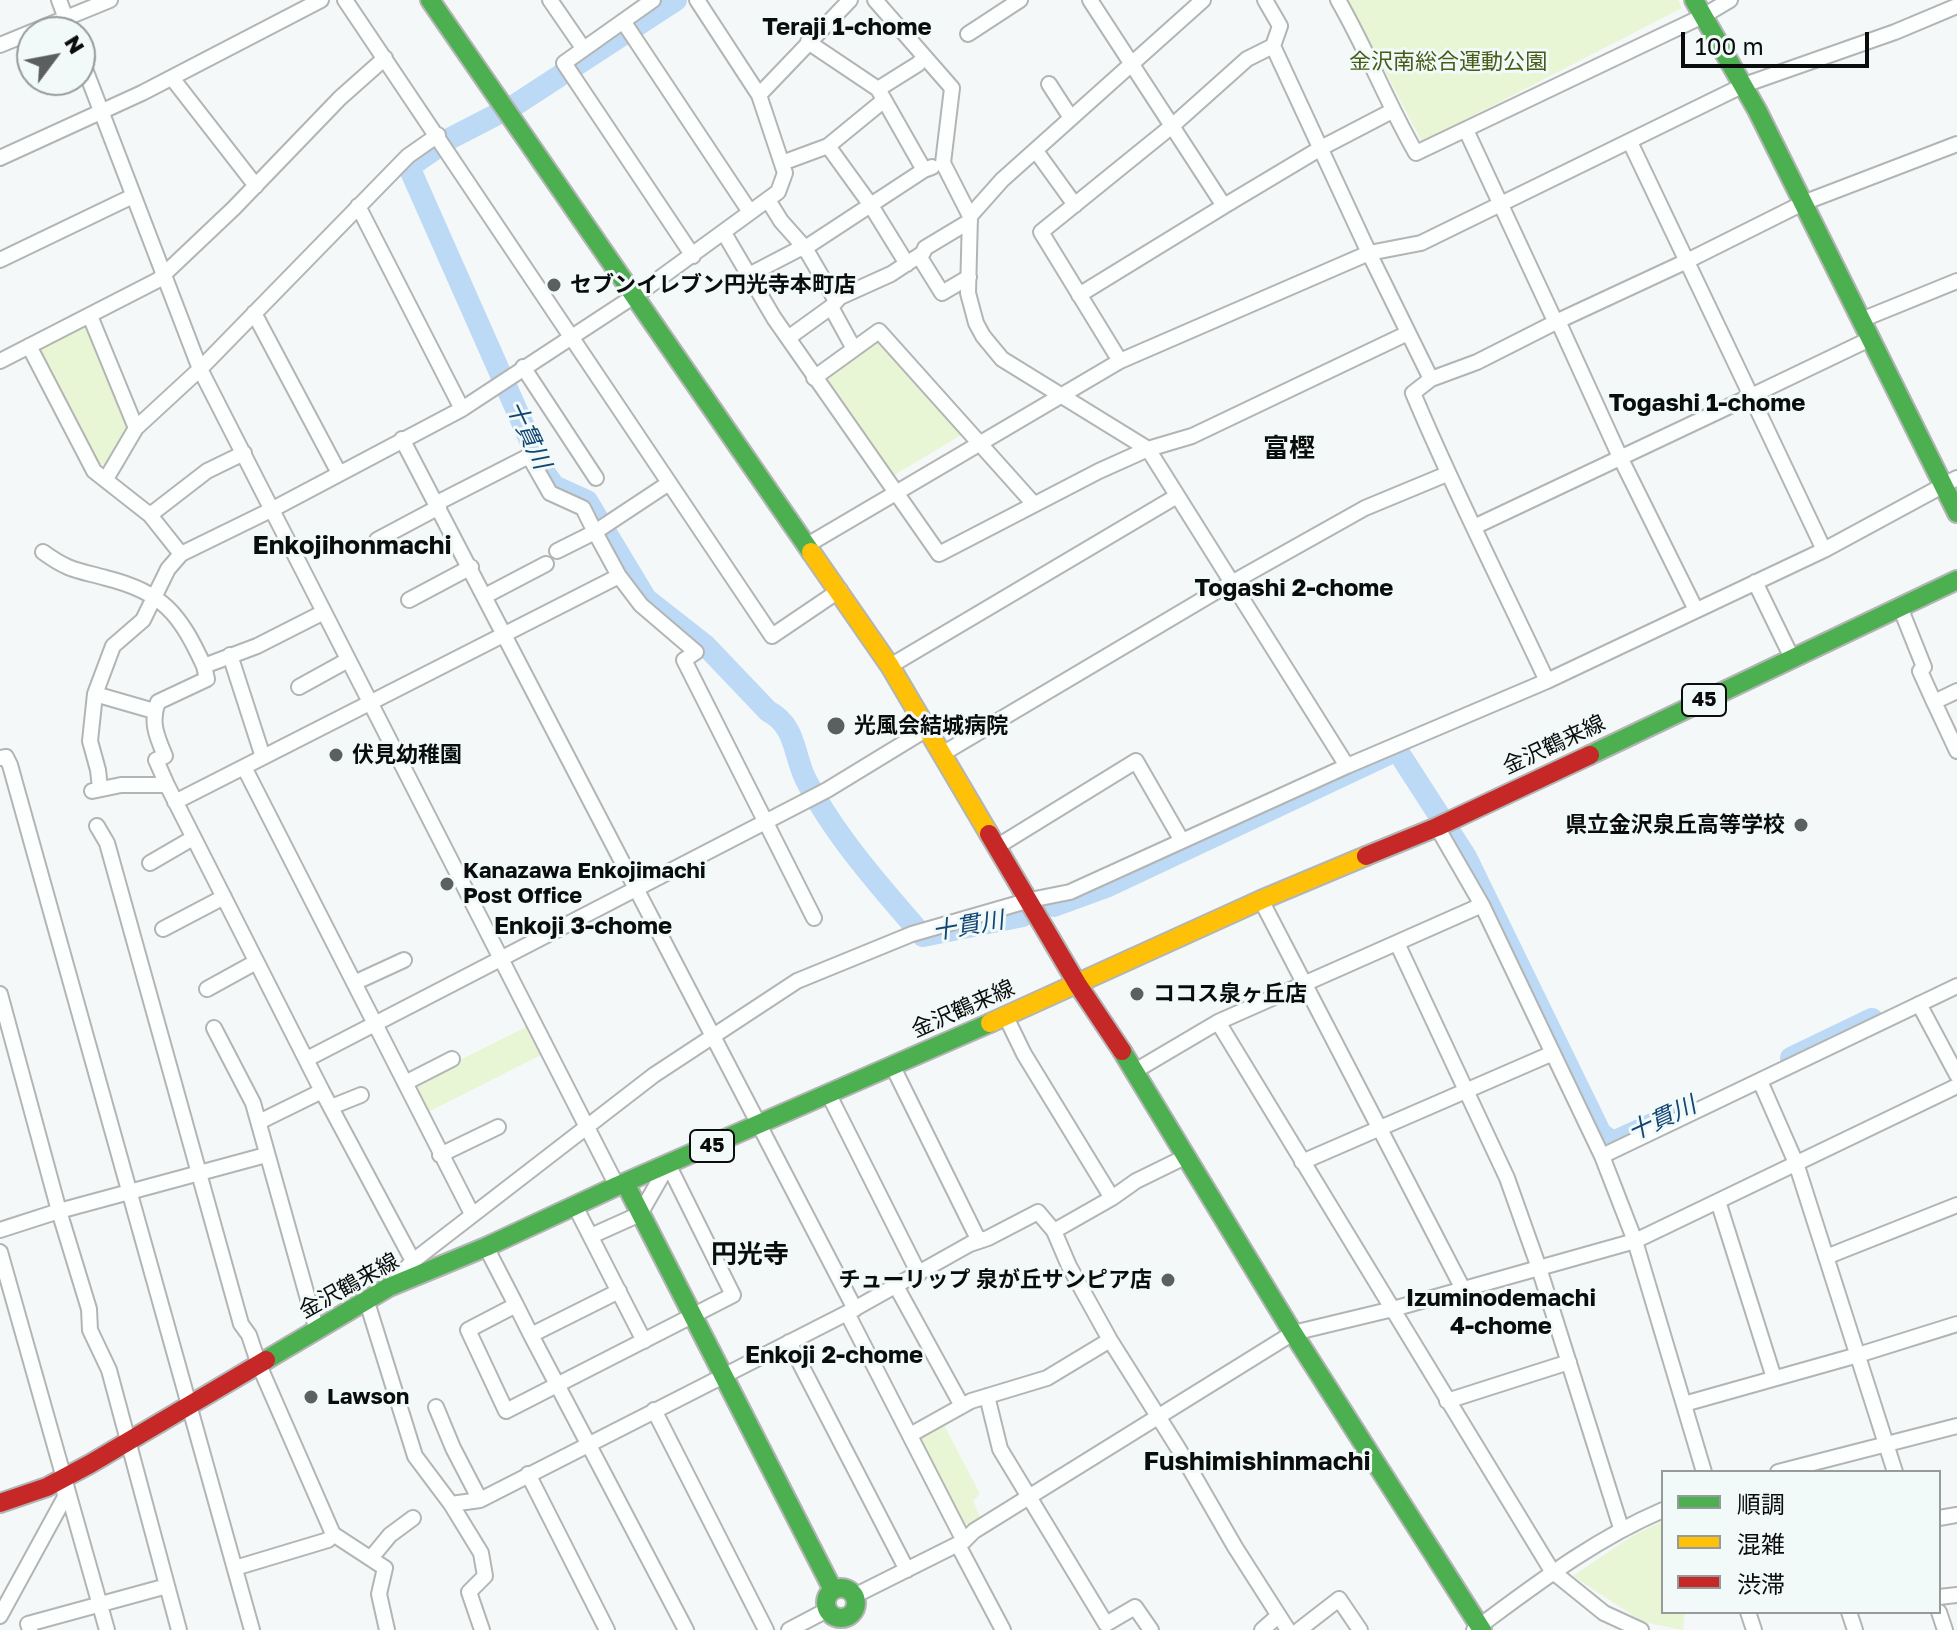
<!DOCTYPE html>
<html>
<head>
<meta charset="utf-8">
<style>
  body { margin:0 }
  #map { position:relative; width:1957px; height:1630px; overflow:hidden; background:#f4f8f8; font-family:"Golos Text","Noto Sans JP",sans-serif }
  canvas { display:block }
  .legend { position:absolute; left:1661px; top:1470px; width:280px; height:144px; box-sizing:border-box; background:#f2faf9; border:2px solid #959b9a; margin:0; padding:10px 14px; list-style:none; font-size:24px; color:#0a0d0c }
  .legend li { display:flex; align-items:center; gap:16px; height:40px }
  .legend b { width:40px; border:2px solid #959b9a }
  .north { position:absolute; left:16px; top:16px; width:80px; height:80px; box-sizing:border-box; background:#f2faf9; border:2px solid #959b9a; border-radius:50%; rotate:58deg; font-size:22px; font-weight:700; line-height:32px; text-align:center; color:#0a0d0c }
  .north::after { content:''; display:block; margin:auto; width:28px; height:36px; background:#5c5f5f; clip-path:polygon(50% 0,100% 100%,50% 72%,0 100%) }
  .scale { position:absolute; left:1681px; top:32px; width:188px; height:36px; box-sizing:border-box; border:4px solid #0a0d0c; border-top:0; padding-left:10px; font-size:24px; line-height:28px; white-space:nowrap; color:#0a0d0c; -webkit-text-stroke:6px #f2faf9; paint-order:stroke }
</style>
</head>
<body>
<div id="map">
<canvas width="1957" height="1630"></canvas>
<ul class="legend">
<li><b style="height:10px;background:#4caf50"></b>順調</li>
<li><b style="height:10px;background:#ffc107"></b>混雑</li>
<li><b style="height:10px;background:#c62828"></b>渋滞</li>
</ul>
<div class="north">N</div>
<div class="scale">100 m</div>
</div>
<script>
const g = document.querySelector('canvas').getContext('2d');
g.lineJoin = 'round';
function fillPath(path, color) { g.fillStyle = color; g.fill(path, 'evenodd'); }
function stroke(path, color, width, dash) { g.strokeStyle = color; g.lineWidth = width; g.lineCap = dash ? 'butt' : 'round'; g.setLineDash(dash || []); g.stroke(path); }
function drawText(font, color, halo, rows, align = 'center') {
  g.font = font + ' "Golos Text","Noto Sans JP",sans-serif'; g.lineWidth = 6; g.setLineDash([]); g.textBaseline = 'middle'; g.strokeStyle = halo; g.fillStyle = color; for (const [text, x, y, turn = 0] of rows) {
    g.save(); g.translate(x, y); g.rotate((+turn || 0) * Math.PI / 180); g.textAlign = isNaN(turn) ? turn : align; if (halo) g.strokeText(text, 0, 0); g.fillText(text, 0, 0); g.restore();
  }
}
const green = new Path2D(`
  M1348,0h330l4,8 -260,134z
  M83,325l8,3 35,93v10l-21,34 -6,-1 -59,-110 2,-7z
  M880,338l83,96 -72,43 -66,-98z
  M530,1025l15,28 -119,60 -16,-28z
  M944,1425l36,69 -7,7 8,18 -18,6 -44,-86z
  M1663,1521v91h22l-2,18 -40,-8 -70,-46 59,-40z`);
const river = new Path2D(`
  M676,0l-161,105 -64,33 -42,29 135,305 10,14 33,15 59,98 60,47 62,65c28,15 25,41 37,67 29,57 77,111 118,158l100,-20
  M1054,906l52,-19 291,-137 69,107 135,277 12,8 57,-26
  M1791,1058l81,-39`);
const street = new Path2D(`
  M59,0l12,32
  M345,0l427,636 68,-46
  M550,0l33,48
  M653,0l-89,63 129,193
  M875,0l77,88 -9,75 27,53 -2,77 8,30 7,13 19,23 146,90 199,317
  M1090,0l134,206 97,-58 71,-37
  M1265,0l15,26 -7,20 96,207 62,126
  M1338,0c29,50 49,103 78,153l287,-137 27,-16
  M623,21l127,191
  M968,34l52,-34
  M808,42l70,47 46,81 8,-3
  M0,45l110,-45
  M80,56l120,313 417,817
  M172,78l84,108
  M1049,84l22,34
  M878,89l40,-25 6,-7
  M759,95l91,-95
  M1466,130l89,191
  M1630,142l121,254 119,-57
  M828,146l55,-45
  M1036,151l39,54
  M0,158l142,-65 179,-93
  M782,163l46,-17 42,58 37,60
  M768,200l13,21 24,27 31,53
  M358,206l104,203
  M970,216l32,-36 201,-180
  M724,233l50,85 165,236 160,-83 49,-22 44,-13 216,-103
  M919,256l23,37 27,-16
  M0,260l133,-64
  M749,275l48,-25 8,-2 119,-78
  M1079,295l145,-89
  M831,307l23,42
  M254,313l85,160
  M90,316l46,112
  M1861,320l96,-39
  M1558,321l129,-60 116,-58 154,-59
  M788,338l43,-31 9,-10 51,-23 32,-21 2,-5 45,-27
  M29,346l65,125 56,44 31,39
  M0,361l158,-81 76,-72 106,-110 45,-40
  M1120,361l-79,-129 131,-106 75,-67 26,-13
  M523,367l73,111
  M814,378l65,-47 154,172
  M402,439l453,870
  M106,479l30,-51 64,-59 208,-213 30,-21
  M437,503l92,-47 21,37 33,15 12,24 -38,19
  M150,515l57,-44 37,-18
  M1474,527l277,-131 73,154
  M377,540l62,-33
  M809,544l311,-183 249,-108 52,-10 323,-158 151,-53 62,-26
  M43,552c26,19 34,18 63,26 57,14 74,36 98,88
  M619,576l22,29 55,47 -12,8 130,258
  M1755,582l37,76
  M485,596l61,-32
  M409,600l62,-33
  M1900,607l24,60 -4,4 14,31 23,-11
  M230,655l33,102
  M890,666l287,-170
  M1547,681c-45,-96 -93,-190 -134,-288l18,-14 46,-17 81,-41 62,136 76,153
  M299,687l49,-27
  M95,694l59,17
  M1934,702l23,49
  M942,754l275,-163 148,-83 82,-34
  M0,758l6,-1 4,8 242,865
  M244,767l228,447
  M167,785l-11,-25 9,-4c-8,-19 -15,-34 -7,-54l49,-23 -3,-13 53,-20 67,-34
  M100,788l-2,-18 -8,-29 5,-47 18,-48 30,-26 25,-51 13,-15 92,-45 189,-100 183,-120 133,-97 7,-19 -26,-78 -62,-95
  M92,791l29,-6h46l155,306 91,170
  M175,802l444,-226 -24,-44 74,-49
  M97,826l10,17 134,481 8,11 10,30 74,169 52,34 -6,26 8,36
  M1437,827l45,78 120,251 33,85 69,231
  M998,846l138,-85 46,80
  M150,863l43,-25
  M1261,900l202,389
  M163,929l61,-32
  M1397,943l110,235 32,90 82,260
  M354,983l50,-23
  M207,989l49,-27
  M0,994l59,217 30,98 1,21 19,40 70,260
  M1919,1004l38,71
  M1006,1017l18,37 88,144 -58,33
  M1218,1022l334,549 52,42 37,17
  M214,1028l39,75 64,228
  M307,1059l520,-269 100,-61
  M893,1067l86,174
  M1135,1071l83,-49 264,-117
  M1760,1081l36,82 99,309
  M405,1083l47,-24
  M829,1095l90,179
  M331,1107l30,-12
  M259,1122l63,-31
  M440,1155l58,-28
  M1602,1156l355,-170
  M1302,1162l251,-109
  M1112,1198l24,-17 49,-24
  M1718,1201l56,177
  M575,1206l69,135
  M0,1230l59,-19 207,-56
  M591,1236l49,-22 28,-49
  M486,1247l30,58 -48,25 38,81 227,-116 -65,-131
  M0,1252l107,378
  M1826,1257l131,-52
  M397,1278l16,-17 241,-186 143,-94 115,-47 118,-34 40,-8 277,-126 200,-85 277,-131 133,-72
  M896,1286l66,120
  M367,1302l48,154 36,48 30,49 4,23 -16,16 13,38
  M516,1305l15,30 88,-44
  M847,1313l117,228
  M531,1335l155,295
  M789,1342l118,228
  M987,1396l13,53 106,175 29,-17 16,23
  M1447,1401l122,-39
  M1684,1404l174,-49 99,-31
  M436,1407l17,41 27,52
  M654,1410l112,220
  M910,1435l61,-34 76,-23 63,-38
  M1778,1472l179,-46
  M528,1474l79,156
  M451,1504l29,-4 367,-187 123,-69 18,-6 50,-26 16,19 15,35 41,74 68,108 57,99 53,83
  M1939,1518l18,-3
  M958,1545l45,85
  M371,1558l19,-23 23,-17
  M235,1568l93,-28 5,-6
  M854,1596l110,-55 10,-10 319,-198 100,-24 242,-68 322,-155
  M1939,1597l18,-2
  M1748,1612l6,18
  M1849,1612l6,18
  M1939,1612l6,18
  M0,1616l65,-119 -1,-7
  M30,1630l-2,-6 139,-38
  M789,1630l38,-20
  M1262,1630l16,-14
  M1299,1630l40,-31 21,31
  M1474,1630c61,-45 119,-90 189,-120`);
const fast = new Path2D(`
  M430,0l381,552
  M1694,0l63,110 200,403
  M1590,755l367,-175
  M1122,1051l171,282 189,297
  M625,1183l208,407
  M266,1360l123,-73 97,-40 131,-61 373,-163
  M826 1603a15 15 0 1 1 30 0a15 15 0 1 1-30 0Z`);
const slow = new Path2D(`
  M811,552l79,114 99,168
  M990,1023l271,-123 105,-44`);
const jam = new Path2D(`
  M989,834l89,151 44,66
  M1366,856l71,-29 153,-72
  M0,1503l47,-16 43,-23 176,-104`);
const markers = [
  [554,285,8,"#5c5f5f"],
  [836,726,10,"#5c5f5f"],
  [336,755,8,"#5c5f5f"],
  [1801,825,8,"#5c5f5f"],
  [447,884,8,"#5c5f5f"],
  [1137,994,8,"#5c5f5f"],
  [1168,1280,8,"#5c5f5f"],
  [311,1397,8,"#5c5f5f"]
];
const shields = [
  [1704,700,44],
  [712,1146,44]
];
const shieldNames = [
  ["45",1704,700],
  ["45",712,1146]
];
const parkNames = [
  ["金沢南総合運動公園",1448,62]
];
const poiNames = [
  ["セブンイレブン円光寺本町店",570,285],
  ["光風会結城病院",854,726],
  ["伏見幼稚園",352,755],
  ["県立金沢泉丘高等学校",1785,825,"right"],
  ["Kanazawa Enkojimachi",463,871],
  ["Post Office",463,896],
  ["ココス泉ヶ丘店",1153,994],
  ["チューリップ 泉が丘サンピア店",1152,1280,"right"],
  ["Lawson",327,1397]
];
const streetNames = [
  ["金沢鶴来線",1554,745,-25],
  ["金沢鶴来線",963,1009,-24],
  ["金沢鶴来線",349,1286,-29]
];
const neighbourhoodNames = [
  ["Teraji 1-chome",847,27],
  ["Togashi 1-chome",1707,403],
  ["Togashi 2-chome",1294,588],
  ["Enkoji 3-chome",583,926],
  ["Izuminodemachi",1501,1298],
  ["4-chome",1501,1326],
  ["Enkoji 2-chome",834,1355]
];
const waterNames = [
  ["十貫川",528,435,65],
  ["十貫川",968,926,-10],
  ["十貫川",1662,1119,-25]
];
const quarterNames = [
  ["富樫",1289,449],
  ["Enkojihonmachi",352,546],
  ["円光寺",750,1255],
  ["Fushimishinmachi",1257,1462]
];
fillPath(green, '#e8f6d6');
stroke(river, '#bcd9f6', 22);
stroke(street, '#b3b5b5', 18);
stroke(fast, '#b3b5b5', 22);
stroke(slow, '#b3b5b5', 22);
stroke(jam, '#b3b5b5', 22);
stroke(street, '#fdfefe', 14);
stroke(fast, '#4caf50', 18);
stroke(slow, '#ffc107', 18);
stroke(jam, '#c62828', 18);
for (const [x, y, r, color] of markers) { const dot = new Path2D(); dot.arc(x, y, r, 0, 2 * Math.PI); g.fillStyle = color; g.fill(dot); stroke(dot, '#f2faf9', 3); }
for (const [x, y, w] of shields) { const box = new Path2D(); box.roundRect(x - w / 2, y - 16, w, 32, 6); g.fillStyle = '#f2faf9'; g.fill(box); stroke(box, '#0a0d0c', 2); }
drawText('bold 20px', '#0a0d0c', null, shieldNames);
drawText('22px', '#465c17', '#f2faf9', parkNames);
drawText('bold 22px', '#0a0d0c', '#f2faf9', poiNames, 'left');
drawText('22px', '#0a0d0c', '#f2faf9', streetNames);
drawText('bold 24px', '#0a0d0c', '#f2faf9', neighbourhoodNames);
drawText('italic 24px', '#114574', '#f2faf9', waterNames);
drawText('bold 26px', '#0a0d0c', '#f2faf9', quarterNames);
</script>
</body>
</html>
